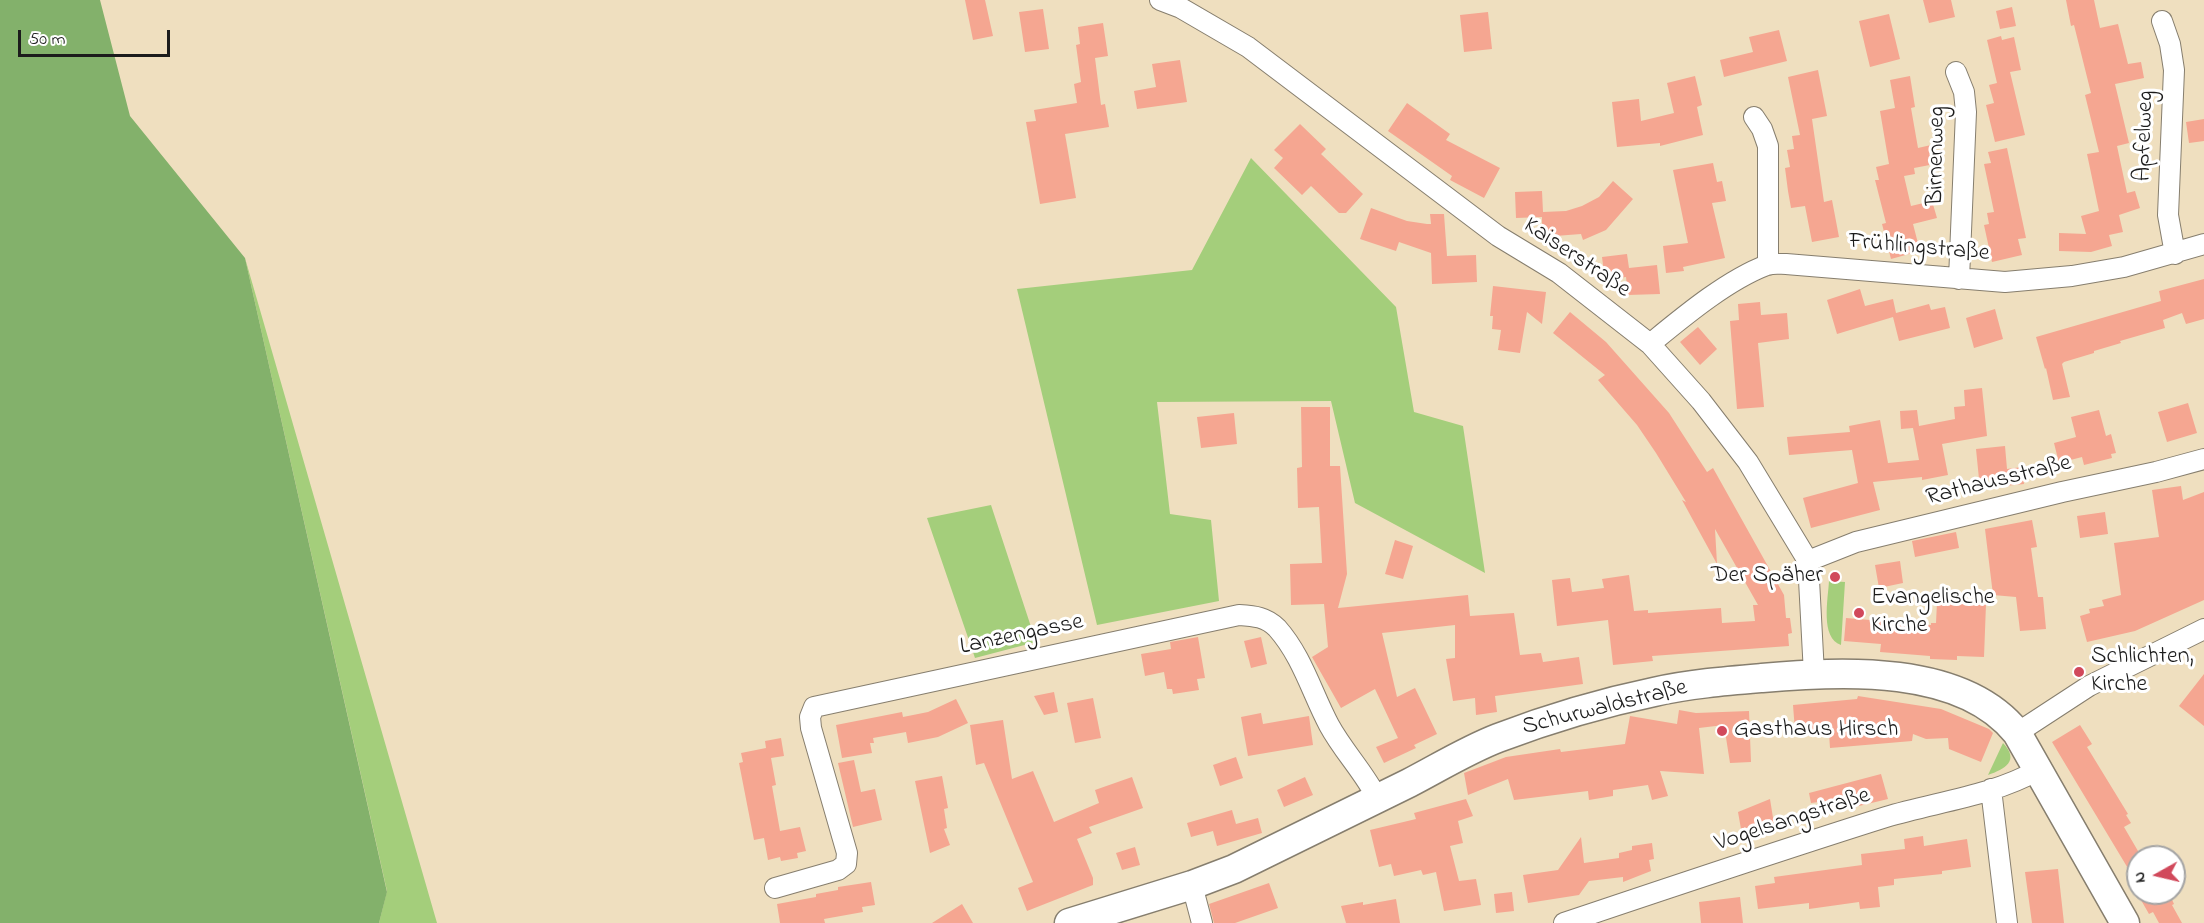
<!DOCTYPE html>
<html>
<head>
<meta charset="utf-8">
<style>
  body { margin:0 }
  #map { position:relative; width:2204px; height:923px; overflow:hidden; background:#efdfbf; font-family:"Indie Flower",sans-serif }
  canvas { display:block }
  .north { position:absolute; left:2126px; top:845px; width:60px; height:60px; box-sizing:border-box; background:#fff; border:2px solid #a4a4a4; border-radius:50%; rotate:262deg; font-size:16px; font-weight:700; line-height:24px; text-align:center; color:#1c1c1c }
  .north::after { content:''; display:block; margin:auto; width:21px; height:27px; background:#d1495b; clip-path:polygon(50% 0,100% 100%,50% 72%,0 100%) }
  .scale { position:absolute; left:18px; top:30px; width:152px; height:27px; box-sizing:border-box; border:3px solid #1c1c1c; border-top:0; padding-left:8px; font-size:18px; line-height:21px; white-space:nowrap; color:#1c1c1c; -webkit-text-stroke:4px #fff; paint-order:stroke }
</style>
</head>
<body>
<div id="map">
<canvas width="2204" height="923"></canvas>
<div class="north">N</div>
<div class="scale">50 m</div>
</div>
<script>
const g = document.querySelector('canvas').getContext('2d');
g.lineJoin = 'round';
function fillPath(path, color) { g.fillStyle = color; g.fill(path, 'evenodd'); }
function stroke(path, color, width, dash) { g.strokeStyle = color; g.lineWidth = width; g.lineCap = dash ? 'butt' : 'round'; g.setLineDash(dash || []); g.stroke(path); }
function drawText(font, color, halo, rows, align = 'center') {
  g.font = font + ' "Indie Flower",sans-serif'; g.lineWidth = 6; g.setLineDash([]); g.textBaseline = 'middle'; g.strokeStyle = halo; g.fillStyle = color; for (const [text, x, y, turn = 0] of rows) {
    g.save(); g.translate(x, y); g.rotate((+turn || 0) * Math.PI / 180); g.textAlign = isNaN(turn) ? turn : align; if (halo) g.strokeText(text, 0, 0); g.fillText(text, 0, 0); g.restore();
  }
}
const green = new Path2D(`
  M1251,158l145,149 18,105 49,14 22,147 -130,-70 -24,-102 -174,1 13,112 41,6 8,81 -122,24 -80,-336 175,-19z
  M245,258l192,665h-58l8,-32z
  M991,505l45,137 -61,16 -48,-140z
  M1829,581l16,1 -4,63c-21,-7 -13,-46 -12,-64z
  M2003,743c17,18 2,26 -15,32z`);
const forest = new Path2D(`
  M0,0h100l30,116 115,142 142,634 -8,31h-379z`);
const building = new Path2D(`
  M965,0h20l8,36 -20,4z
  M1923,0h28l4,17 -26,6z
  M2066,0h28l6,28 18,-4 10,40 13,-2 3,16 -29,6 14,59 -12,3 10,47 8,-2 5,17 -21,7 4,17 -14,3 3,11 -21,6 -32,-1v-18l27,1 -5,-18 18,-5 -12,-57 12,-2 -14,-57 6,-2 -17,-68 -3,1z
  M2012,7l4,19 -16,3 -4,-18z
  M1043,9l6,40 -24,3 -6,-40z
  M1488,12l4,37 -28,3 -4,-37z
  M1889,14l11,45 -30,8 -11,-46z
  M1103,23l5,33 -13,2 6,47 4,-1 4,23 -44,7 11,64 -36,6 -14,-82 10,-1 -2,-11 43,-7 -3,-19 7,-2 -5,-37 4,-1 -2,-17z
  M1779,30l8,31 -63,16 -4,-17 33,-8 -4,-15z
  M2001,36l1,4 12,-3 7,33 -11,2 15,63 -30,7 -9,-37 8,-2 -5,-18 8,-2 -10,-43z
  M1180,60l7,42 -50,7 -3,-18 22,-4 -4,-23z
  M1818,70l9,46 -15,3 12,83 8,-2 7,37 -27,5 -7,-36 -14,2 -3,-17 -3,-23 5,-1 -3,-17 7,-1 -2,-13 8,-1 -12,-58z
  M1695,76l7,29 -5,2 6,28 -43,11v-3l-43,4 -5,-45 27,-3 2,22 33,-8 -7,-30z
  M1910,76l5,31 -4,1 7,40 13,-3 4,19 -21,4 1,6 -11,2 7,30 21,-5 5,17 -24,6 7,27 -29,8 -9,-35 4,-1 -11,-43h4l-3,-13 13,-3 -9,-53 15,-3 -5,-28z
  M1407,103l43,31 -4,6 54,28 -16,30 -34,-18 2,-4 -64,-45z
  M2204,119v22l-15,2 -3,-21z
  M1300,124l26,25 -5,5 42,40 -17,19h-7l-28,-27 -9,9 -28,-27 9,-10 -9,-8z
  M2007,148l19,90 -8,1 4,16 -30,7 -8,-37 5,-1 -2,-11 7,-1 -10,-48 7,-1 -3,-11z
  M1713,163l4,19 5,-1 4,20 -14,2 13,55 -42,9 1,4 -18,2 -3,-27 25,-3 -15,-73z
  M1613,181l20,18 -27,31 -23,10 -2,-6 -39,3v-20l-26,1 -1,-26 27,-1 1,21 23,-1 16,-5 17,-9z
  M1371,208l36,13 20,3h4l-1,-10h14l3,42 29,-1 1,27 -45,2 -1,-31 -32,-11 -3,9 -36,-12z
  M1627,254l2,14 28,-3 3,29 -32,1 -2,-18 -21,3 -3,-23z
  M2204,279v40l-18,5 -4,-11 -19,7 2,8 -45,13 1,2 -27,8v2l-30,9 -2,2 8,33 -17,3 -7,-32 -1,1 -9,-32 125,-36 -2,-10z
  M1493,286l53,6 -4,32 -15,-12 -7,41 -22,-3 3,-20 -9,-1 1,-13h-3z
  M1860,289l5,17 28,-7 3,14 33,-9 2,6 14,-3 5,21 -51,13 -6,-24 -56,17 -10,-34z
  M1760,302l1,13 26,-2 2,26 -31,4 6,64 -27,2 -7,-88 9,-1 -1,-16z
  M1995,309l8,30 -29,9 -8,-30z
  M1570,312l36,30 63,71 38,59 6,-4 71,127 2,23h4l2,15 -4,1 1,12 -137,10 1,5 -40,4 -5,-45 -51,6 -5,-46 18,-2 2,14 32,-4 -2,-9 27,-4 5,36 14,-1v3l73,-5 1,15 33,-2 -2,-16h5l-43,-76 2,35 -35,-64 4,2 -30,-49 -19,-28 -39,-45 7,-5 -52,-42z
  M1698,327l19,22 -17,16 -20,-23z
  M1982,388l5,48 -45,8 6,31 -26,5v-3l-49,5 7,28 -69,18 -8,-30 55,-15 -6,-33 -63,5 -2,-18 63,-5 -1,-6 31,-6 8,43 31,-3 -6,-32 -12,1 -1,-18 17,-1 2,16 36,-7 -1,-12 11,-1 -1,-16z
  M2188,403l9,30 -30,9 -9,-30z
  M1301,407h29v59h10l7,108 -9,34 130,-13 2,21 44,-3 6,42 21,-2 2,9 36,-5 4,27 -88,12 2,16 -21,3 -1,-17 -22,3 -7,-42 9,-1v-33l-73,8 15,64 18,-9 22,46 -23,11 2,3 -32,15 -8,-16 22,-9 -23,-49 -34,19 -29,-51 16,-10 -4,-43 -33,1 -1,-41 32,-1 -3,-56 -21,1 -1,-40 5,-1z
  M2099,410l7,26 5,-2 5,19 -5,1 1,4 -28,7 -2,-8 -23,6 -5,-20 22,-6 -5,-20z
  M1234,413l3,31 -36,4 -4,-31z
  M2005,446l2,23 15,-2 2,17 -29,3 -1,-9 -15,1 -3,-30z
  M2181,486l2,14 21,-8v108l-69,31 -48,11 -7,-26 10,-3 -1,-4 15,-3 -2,-6 19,-5 -7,-52 45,-6 -7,-47z
  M2105,512l3,22 -28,4 -3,-22z
  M2032,520l5,27 -6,1 7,49h5l3,32 -26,2 -4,-34 -23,-2 -8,-66z
  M1956,532l3,16 -44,9 -3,-16z
  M1395,540l18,6 -10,33 -18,-5z
  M1900,561l3,22 -24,5 -4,-23z
  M1937,602l49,2 -2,53 -27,-1v4l-27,-1v-3l-50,-4 1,-8 -37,-3 2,-23 85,7v-2h5z
  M1198,637l7,41 -8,1 2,11 -26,4 -1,-5h-5l-3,-17 -19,4 -4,-22 30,-5 -1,-7z
  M1261,637l6,27 -16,4 -7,-27z
  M2204,674v52l-25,-20z
  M1054,692l4,20 -14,3 -10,-19z
  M1858,696l83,13 48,20 4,4 -12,29 -32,-13 -1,-11 -22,1 -13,-5 -1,7 -82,7 -1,-15 -20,2v-5l-14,1 -2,-26 64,-6z
  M1093,698l8,40 -26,5 -8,-40z
  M956,699l12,24 -30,14 -30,6 -2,-11 -33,6 1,5h-4l2,10 -30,5 -6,-33 66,-13 1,5 25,-5z
  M1679,710l17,3 53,-2 2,51 -21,1 -6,-38 -25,3 5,46 -44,-3 8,25 -16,4 -4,-15 -35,5v6l-24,4 -1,-9 -74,9 -6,-21 -40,16 -4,-22 42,-16 54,-8 1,3 64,-8 5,-28 47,8z
  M1261,713l2,11 46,-8 4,29 -65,11 -7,-39z
  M1003,720l9,59 21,-8 21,51 45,-19 -4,-13 37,-13 11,31 -54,19 3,6 -15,6 16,39v7l-66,26 -9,-23 15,-6 -49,-119 -8,2 -6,-40z
  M2080,725l12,19 -5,3 41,67 -2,1 5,8 -7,4 14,24v34l-86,-143z
  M781,738l3,18 -13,2 5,27 -4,1 8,45 20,-4 6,24 -9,2 1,5 -17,3 -1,-4 -12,3 -4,-22 -10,2 -15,-77 4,-1 -2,-9 25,-5 -1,-7z
  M1236,757l7,21 -23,8 -7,-21z
  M854,760l7,32 14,-3 7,31 -29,7 -15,-64z
  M1881,774l7,25 -29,7 -2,-9 -46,6 -2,-10z
  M942,776l6,32 -4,1 3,19 -3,1 6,16 -20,8 -15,-72z
  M1305,777l8,18 -29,12 -7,-17z
  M1466,799l7,17 -15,5 5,22 -13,3 9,35 17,-2 5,26 -37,6 -8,-39 -13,3 -2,-5 -27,6 -3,-12 -12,3 -9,-37 46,-11 -2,-6z
  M1770,799l4,25 -33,5 -3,-17z
  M1232,810l4,14 22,-6 4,15 -45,13 -4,-15 -22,6 -4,-14z
  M1923,836l1,10 43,-7 4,28 -29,4v3l-48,5v6l-16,2 2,20 -20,2 -1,-7 -50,7v-6l-51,6 -3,-23 20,-3 -1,-6 88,-12 -1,-11 44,-5 -1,-10z
  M1581,837l3,26 35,-5v-5l13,-3v-4l20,-3 2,16 -5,1 2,11 -28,11v-5l-34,4 -10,14 -51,8 -5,-28 35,-5z
  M1135,847l5,18 -18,5 -6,-17z
  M2058,869l6,54h-32l-7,-51z
  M871,882l4,23 -13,2 1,5 -39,7 1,4h-45l-3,-19 39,-7v-3l22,-4v-3z
  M1269,883l9,25 -43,15h-21l-5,-19z
  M1512,892l2,19 -18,2 -2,-19z
  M2137,893h32l5,11 -2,1 10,18h-23l-6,-11 -4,2z
  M1740,897l3,26h-42l-2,-21z
  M1396,899l4,24h-54l-5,-17 22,-4v3z
  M962,904l11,19h-41z`);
const minor = new Path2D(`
  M1160,0l21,8 67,39 250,189 61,37 91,71 51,57 47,61 60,99 6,113
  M2162,21l8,23 4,26 -6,145 7,39
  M1956,72l8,20 2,20 -7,167
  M1754,117l8,12 6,17v119
  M1650,344c33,-27 77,-64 117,-79 6,-2 13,-1 19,-1l219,18 67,-6 52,-9 80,-23
  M1808,561l48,-19 206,-50 94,-20 48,-13
  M2017,733l72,-47 115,-57
  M1991,789l16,134
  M1192,885l10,38
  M775,888l63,-18 8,-6 1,-11 -36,-125 -1,-11 4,-10 425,-92c16,1 27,2 38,13 25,28 35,65 52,97 14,26 35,47 48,73
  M1564,923c107,-36 214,-72 322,-106 50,-15 106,-21 152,-47`);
const secondary = new Path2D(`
  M1069,923l123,-38 42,-16c58,-29 117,-57 175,-86 29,-15 58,-33 89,-45 50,-19 103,-35 156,-46 35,-8 72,-11 108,-14 79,-7 200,-14 255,55l108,190`);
const markers = [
  [1835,577,6,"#d1495b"],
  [1859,613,6,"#d1495b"],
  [2079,672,6,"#d1495b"],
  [1722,731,6,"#d1495b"]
];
const streetNames = [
  ["Apfelweg",2146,136,-88],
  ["Birnenweg",1938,156,-89],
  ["Frühlingstraße",1919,249,5],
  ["Kaiserstraße",1576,259,34],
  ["Rathausstraße",1999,482,-14],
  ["Lanzengasse",1022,636,-12],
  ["Schurwaldstraße",1605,709,-14],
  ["Vogelsangstraße",1793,821,-18]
];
const poiNames = [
  ["Der Späher",1823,577,"right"],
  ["Evangelische",1871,599],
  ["Kirche",1871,627],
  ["Schlichten,",2091,658],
  ["Kirche",2091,686],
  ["Gasthaus Hirsch",1734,731]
];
fillPath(green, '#a4ce7b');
fillPath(forest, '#83b16b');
fillPath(building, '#f5a691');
stroke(minor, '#867e6e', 22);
stroke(secondary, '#867e6e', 31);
stroke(minor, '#fff', 20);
stroke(secondary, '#fff', 28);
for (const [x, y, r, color] of markers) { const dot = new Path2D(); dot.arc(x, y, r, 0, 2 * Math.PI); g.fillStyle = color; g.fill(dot); stroke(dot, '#fff', 2); }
drawText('24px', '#1c1c1c', '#fff', streetNames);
drawText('24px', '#1c1c1c', '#fff', poiNames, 'left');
</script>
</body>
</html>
